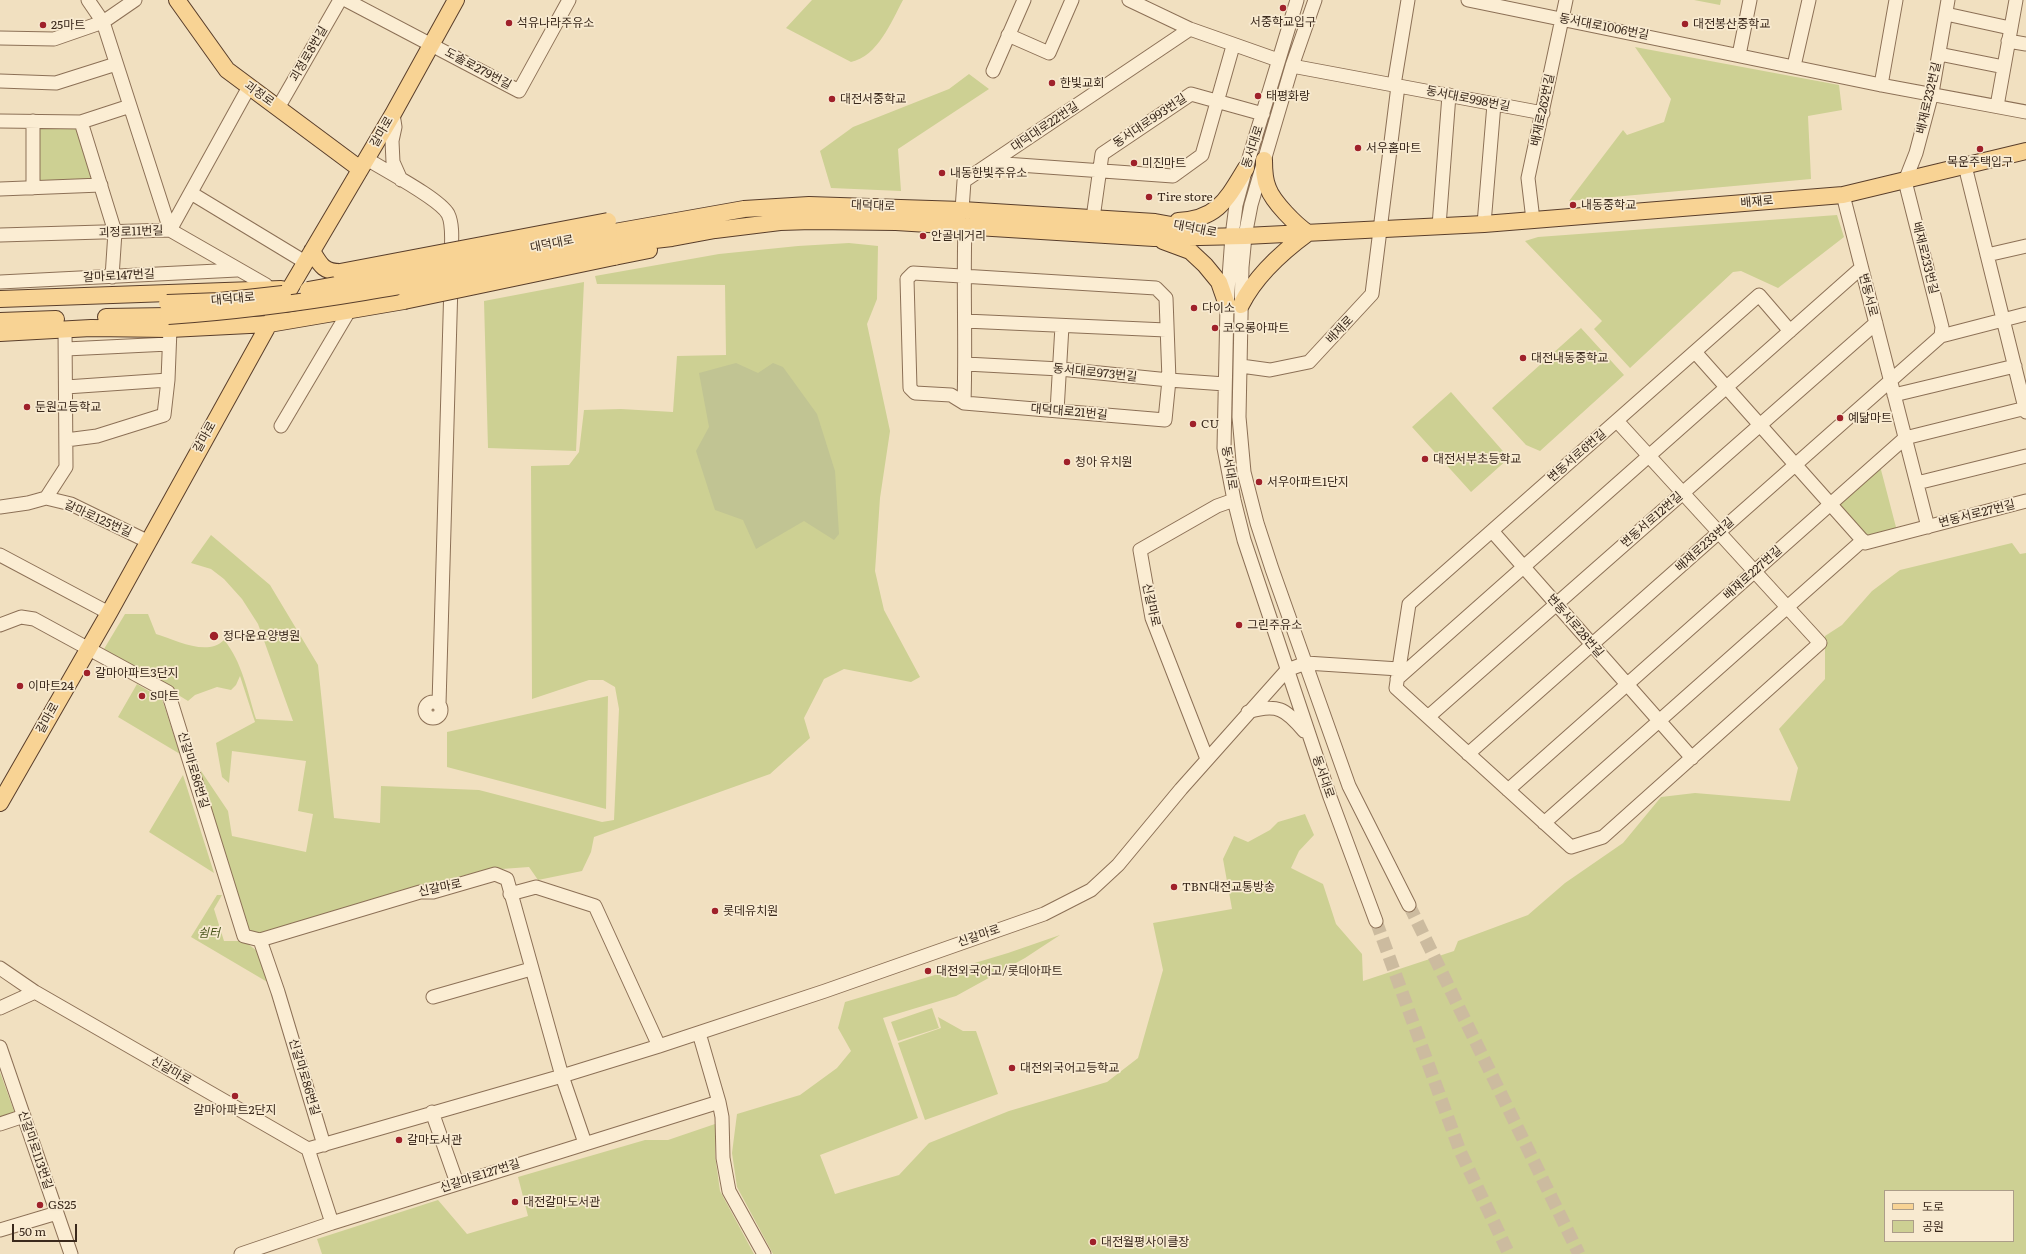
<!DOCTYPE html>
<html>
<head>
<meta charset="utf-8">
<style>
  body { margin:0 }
  #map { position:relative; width:2026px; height:1254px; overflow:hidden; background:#f1e0c0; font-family:Literata,"Noto Sans KR",serif }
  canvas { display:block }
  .legend { position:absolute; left:1884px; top:1190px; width:130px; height:52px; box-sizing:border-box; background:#f8ead0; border:1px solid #ac9d88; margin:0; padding:5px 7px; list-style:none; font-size:12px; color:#3a291c }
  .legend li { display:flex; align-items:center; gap:8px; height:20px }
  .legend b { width:20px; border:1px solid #ac9d88 }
  .scale { position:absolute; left:12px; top:1224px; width:65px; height:18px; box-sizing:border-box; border:2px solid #3a291c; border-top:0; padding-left:5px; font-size:12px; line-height:14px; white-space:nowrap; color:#3a291c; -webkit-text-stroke:3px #f8ead0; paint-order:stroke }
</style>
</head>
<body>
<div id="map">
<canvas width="2026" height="1254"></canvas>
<ul class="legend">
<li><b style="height:5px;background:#f8d394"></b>도로</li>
<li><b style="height:11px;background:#cdd093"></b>공원</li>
</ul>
<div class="scale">50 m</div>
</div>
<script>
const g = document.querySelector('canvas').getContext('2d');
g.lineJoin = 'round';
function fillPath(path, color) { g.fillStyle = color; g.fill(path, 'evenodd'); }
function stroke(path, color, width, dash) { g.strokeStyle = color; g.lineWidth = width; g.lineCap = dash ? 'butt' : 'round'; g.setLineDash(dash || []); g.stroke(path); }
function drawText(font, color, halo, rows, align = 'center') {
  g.font = font + ' Literata,"Noto Sans KR",serif'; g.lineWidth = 3.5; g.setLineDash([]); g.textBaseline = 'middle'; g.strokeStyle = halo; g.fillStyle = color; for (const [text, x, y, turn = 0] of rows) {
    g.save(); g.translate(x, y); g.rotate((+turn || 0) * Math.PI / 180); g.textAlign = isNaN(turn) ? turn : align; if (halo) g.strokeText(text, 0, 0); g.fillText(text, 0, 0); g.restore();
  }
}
const green = new Path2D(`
  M812,0h91c-12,22 -25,56 -52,62l-65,-34z
  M1694,0h27l-1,5z
  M1635,47l204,38 3,25 -34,6 3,63 -242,22 54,-71 4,5 37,-13 7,-23z
  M969,74l20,15 -91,60 3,42 -70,-3 -11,-37 33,-24 96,-38z
  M37,125h39l18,58 -56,1z
  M1837,215l7,22 -66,51 -37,-17 -8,1 -103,96 -36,-39 8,-8 -77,-80 13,-4z
  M849,243l29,3 -1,53 -10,25 23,107 -10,67 -5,73 9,39 36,67 -9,5 -67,-13 -20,10 -20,39 6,20 -40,36 -176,63 -3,15 -9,19 -44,9 -9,-13 -41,3 -79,18 -151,46 -11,-4 -52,-168 33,49 4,25 74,16 7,-38 -15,-3 8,-50 -74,-10 -3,32 -7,-6 -6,-34 39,-21 -15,-46 -4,9 -5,5 -14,-3 -22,8 -7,6 -84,-52 21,-35h23l8,20c20,6 51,23 68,6 18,21 24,54 32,79l37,2 -35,-97 -16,-25 -18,-20 -13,-10 -20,-6 20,-28 59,50 48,80 16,153 46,5 1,-37 98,4 123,32 12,-2 5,-111 -4,-22 -12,-7h-14l-57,19 -1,-233 38,-1 10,-13 5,-42 37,-1 52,3 4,-56 49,-1 -1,-70 -128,-1 -2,-8 124,-22 79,-8z
  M584,282l-8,169 -88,-3 -4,-147z
  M1581,328l43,47 -84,76 -14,-6 -34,-37z
  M1451,392l58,66 -38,34 -59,-65z
  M1880,466l17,65 -31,8 -29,-34z
  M2012,543l8,11 6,-1v701h-1253l-36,-67 -5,-34 5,-39 63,-19 37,-27 14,-17 -13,-23 7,-26 163,-49 52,-18 -35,23 -69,38 -73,22 35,100 -98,37 15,39 64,-19 30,-32 80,-32 98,-29 31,-24 25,-88 -10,-47 79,-14 -9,-50 11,-23 14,6 22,-12 8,-8 27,-8 9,21 -15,16 -8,17 32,16 13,40 26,30 1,27 91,-30 4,-10 70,-26 37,-32 58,-40 38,-46 34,-4 95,8 8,-33 -19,-39 46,-50v-43l17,-11 30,-34 28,-21zM1885,1191h128v50h-128z
  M137,684l25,15 18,55 -62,-37z
  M608,696l-2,113 -159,-42v-35z
  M183,775l31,98 -65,-41z
  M217,895h5l-8,14 10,32h20l17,13 8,29 -78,-46z
  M932,1008l7,20 -41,13 -7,-19z
  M938,1017l25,14h13l22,63 -73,26 -27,-77 43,-15z
  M0,1072l15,42 -15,5z
  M715,1124v31l5,36 34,63h-432l-5,-15 121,-39 29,34 61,-18 -10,-39 127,-37h23z`);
const cemetery = new Path2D(`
  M736,363l22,10 15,-10 10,4 34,47 18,57 4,63 -5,6 -30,-19 -48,28 -13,-29 -28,-10 -19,-59 13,-24 -10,-54z`);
const minorTunnel = new Path2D(`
  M1409,905l170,349
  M1376,921l84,230 49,103`);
const minor = new Path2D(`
  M88,0l15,22 67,208 96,55
  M346,0l173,91 50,-91
  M1129,0l61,29 88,31
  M1297,0l-51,168 -10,37 -4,31 -5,69 -3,143 10,52 10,40 86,257 46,124
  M1315,0l-23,66 -41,139 -6,31 -3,31 -3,150 5,55 13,51 15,46 77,217 60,119
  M1468,0l413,85 145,27
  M1946,14l64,14
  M1008,35l41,18 23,-53
  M0,38l54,1 49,-17 32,-22
  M2008,41l18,3
  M1939,54l65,13
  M1739,55l11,-55
  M1292,66l251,47
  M1794,66l15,-66
  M993,71l31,-71
  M0,81l56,2 60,-19
  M1394,85l14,-85
  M1881,85l15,-85
  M1997,106l19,-106
  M278,108l62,-108
  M393,114l2,13 -3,14 1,21 8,18
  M0,121l81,1 49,-16
  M33,121v67
  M81,122l34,110 -3,45
  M367,159c17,11 72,39 81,55 6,12 3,32 3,46
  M991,163l182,13 29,-21 31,-109
  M1965,166l61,246
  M0,189l101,-4
  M191,193l114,69
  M1843,195l85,332
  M962,210l2,-29 226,-152
  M1093,218l9,-64 89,-60 72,20
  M1533,220l-5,-42 38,-178
  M1484,224l10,-120
  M1439,226l10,-131
  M0,235l170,-5 79,-143
  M1987,255l39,-9
  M913,273l243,15 10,10 3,82 -4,40 -201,-17 -13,-8 -36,-2 -5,-5 -3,-109z
  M0,282l237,-12
  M965,321l201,9
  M1941,336l1,-9 -37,-146 11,-28 16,-60 16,-93
  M66,349l103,-5
  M1695,352l170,191 161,-42
  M966,364l94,5 109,11 56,4
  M1241,366l29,4 39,-8 63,-68 26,-208
  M66,387l102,-7
  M1894,395l121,-29
  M964,403c2,-59 -1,-118 1,-177
  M1057,411l5,-85
  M1617,421l203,222 -217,194 -32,10 -175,-159 13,-84 350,-309 31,36
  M281,426l68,-115
  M66,440l31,-4 67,-21 4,-35 2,-51
  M1917,483l109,-27
  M46,498l20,-31 -1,-138
  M0,507l28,-4 18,-5 25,6 78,38
  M1492,531l200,227
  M0,555l109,58
  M0,625l21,-8 13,2 134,73 76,244 16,4 160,-48h13l62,-18 12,5 55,197 23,67
  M1397,679l464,-411
  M425 710a8 8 0 1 1 16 0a8 8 0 1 1-16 0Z
  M439,704l12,-421
  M1248,712c29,-9 38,-3 56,19
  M1428,717l448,-394
  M1468,754l473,-418 85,-22
  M1207,759l-55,-141 -12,-68 77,-44 17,-6
  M1508,790l397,-352 121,-30
  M1544,823l319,-283
  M510,894l26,-7 59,19 64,140
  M260,940l18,52 46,153
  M0,968l35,24 273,157 254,-73 97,-30 166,-55 219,-77 47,-24 27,-25 63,-76 106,-119 19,-7 93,6
  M433,997l98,-28
  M0,1008l35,-16
  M699,1033l20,69 3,15 1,41 6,33 35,63
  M0,1047l71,207
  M432,1112l25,71
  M0,1124l24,-8
  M308,1149l24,74
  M0,1230l57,-17
  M241,1254l91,-31 387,-121`);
const major = new Path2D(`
  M177,0l50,70 133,99
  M1264,160c0,10 0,19 4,28 5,14 28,37 40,45
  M1178,221c40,-2 49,-22 68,-53
  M609,233l135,-24 65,-4 153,5 193,12 44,8
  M1163,241l27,10 15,14 14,17 8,23
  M611,245l61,-7 43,-8 65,-8 32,-1 84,1 258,16 91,-2 239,-12 359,-29 183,-44
  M312,251c8,13 11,21 28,21
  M614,257l35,-7
  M0,299l281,-10
  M1241,305c14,-28 41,-53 67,-72
  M106,317l62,-1
  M0,321l56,-2
  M0,333l91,-5 79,1 99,-5 135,-23
  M0,803l109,-190 160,-289 124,-210 63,-114`);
const majorBridge = new Path2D(`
  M340,272l268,-51
  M308,290l122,-22 179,-35
  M404,301l210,-44
  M167,303l53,-2 63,-7
  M168,316c149,-10 296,-42 443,-71`);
const markers = [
  [1283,8,4,"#9f212a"],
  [509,23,4,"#9f212a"],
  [1685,24,4,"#9f212a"],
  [43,25,4,"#9f212a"],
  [1052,83,4,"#9f212a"],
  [1258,96,4,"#9f212a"],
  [832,99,4,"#9f212a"],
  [1358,148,4,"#9f212a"],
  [1980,149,4,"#9f212a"],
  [1134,163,4,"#9f212a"],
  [942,173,4,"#9f212a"],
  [1149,197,4,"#9f212a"],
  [1573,205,4,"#9f212a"],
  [923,236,4,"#9f212a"],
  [1194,308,4,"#9f212a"],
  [1215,328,4,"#9f212a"],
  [1523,358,4,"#9f212a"],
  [27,407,4,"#9f212a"],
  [1840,418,4,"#9f212a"],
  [1193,424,4,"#9f212a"],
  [1425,459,4,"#9f212a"],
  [1067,462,4,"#9f212a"],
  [1259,482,4,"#9f212a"],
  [1239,625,4,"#9f212a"],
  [214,636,5,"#9f212a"],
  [87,673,4,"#9f212a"],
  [20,686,4,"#9f212a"],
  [142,696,4,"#9f212a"],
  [1174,887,4,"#9f212a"],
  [715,911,4,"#9f212a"],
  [928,971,4,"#9f212a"],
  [1012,1068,4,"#9f212a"],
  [235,1096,4,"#9f212a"],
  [399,1140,4,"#9f212a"],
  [515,1202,4,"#9f212a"],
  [40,1205,4,"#9f212a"],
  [1093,1242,4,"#9f212a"]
];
const poiNames = [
  ["서중학교입구",1283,22,"center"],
  ["석유나라주유소",517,23],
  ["대전봉산중학교",1693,24],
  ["25마트",51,25],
  ["한빛교회",1060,83],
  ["태평화랑",1266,96],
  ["대전서중학교",840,99],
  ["서우홈마트",1366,148],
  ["목운주택입구",1980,162,"center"],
  ["미진마트",1142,163],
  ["내동한빛주유소",950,173],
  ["Tire store",1157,197],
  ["내동중학교",1581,205],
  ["안골네거리",931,236],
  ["다이소",1202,308],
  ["코오롱아파트",1223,328],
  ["대전내동중학교",1531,358],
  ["둔원고등학교",35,407],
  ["예닮마트",1848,418],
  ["CU",1201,424],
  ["대전서부초등학교",1433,459],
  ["청아 유치원",1075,462],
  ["서우아파트1단지",1267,482],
  ["그린주유소",1247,625],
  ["정다운요양병원",223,636],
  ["갈마아파트3단지",95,673],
  ["이마트24",28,686],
  ["S마트",150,696],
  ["TBN대전교통방송",1182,887],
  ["롯데유치원",723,911],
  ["대전외국어고/롯데아파트",936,971],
  ["대전외국어고등학교",1020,1068],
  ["갈마아파트2단지",235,1110,"center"],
  ["갈마도서관",407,1140],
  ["대전갈마도서관",523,1202],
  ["GS25",48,1205],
  ["대전월평사이클장",1101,1242]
];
const streetNames = [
  ["동서대로1006번길",1604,27,11],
  ["괴정로8번길",309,54,-60],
  ["도솔로279번길",478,69,28],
  ["괴정로",259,94,36],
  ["배재로232번길",1929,98,-77],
  ["동서대로998번길",1468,99,11],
  ["배재로262번길",1543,110,-78],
  ["동서대로993번길",1150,121,-34],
  ["대덕대로22번길",1045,127,-34],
  ["갈마로",382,132,-60],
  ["동서대로",1253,147,-72],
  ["배재로",1757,202,-5],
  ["대덕대로",873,206,2],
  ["대덕대로",1195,229,11],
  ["괴정로11번길",131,232,-2],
  ["대덕대로",552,244,-11],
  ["배재로233번길",1925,258,76],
  ["갈마로147번길",119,276,-3],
  ["변동서로",1868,295,76],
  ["대덕대로",233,299,-5],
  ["배재로",1340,330,-46],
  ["동서대로973번길",1095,373,6],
  ["대덕대로21번길",1069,412,5],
  ["갈마로",205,437,-61],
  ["변동서로6번길",1577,456,-41],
  ["동서대로",1229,468,81],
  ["변동서로27번길",1977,514,-14],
  ["갈마로125번길",98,519,24],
  ["변동서로12번길",1652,520,-41],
  ["배재로233번길",1705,545,-42],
  ["배재로227번길",1753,573,-42],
  ["신갈마로",1151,605,77],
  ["변동서로28번길",1575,626,49],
  ["갈마로",48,718,-61],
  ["신갈마로86번길",193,770,73],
  ["동서대로",1323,777,71],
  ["신갈마로",440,888,-12],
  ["신갈마로",979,936,-19],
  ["신갈마로",171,1071,29],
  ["신갈마로86번길",304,1077,73],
  ["신갈마로113번길",35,1150,71],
  ["신갈마로127번길",480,1176,-18]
];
const parkNames = [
  ["쉼터",209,933]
];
fillPath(green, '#cdd093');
fillPath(cemetery, '#c1c493');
stroke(minorTunnel, '#ccbb9f', 13, [13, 6]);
stroke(minor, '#8c7056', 15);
stroke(major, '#593e2b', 18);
stroke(minor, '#fbedd3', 13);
stroke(major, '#f8d394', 16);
stroke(majorBridge, '#593e2b', 18, []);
stroke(majorBridge, '#f8d394', 16);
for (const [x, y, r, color] of markers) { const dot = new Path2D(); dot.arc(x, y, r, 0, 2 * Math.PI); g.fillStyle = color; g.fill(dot); stroke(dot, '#f8ead0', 1.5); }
drawText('12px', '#3a291c', '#f8ead0', poiNames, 'left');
drawText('12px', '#3a291c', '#f8ead0', streetNames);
drawText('italic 12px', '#4d5821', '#f8ead0', parkNames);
</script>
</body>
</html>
